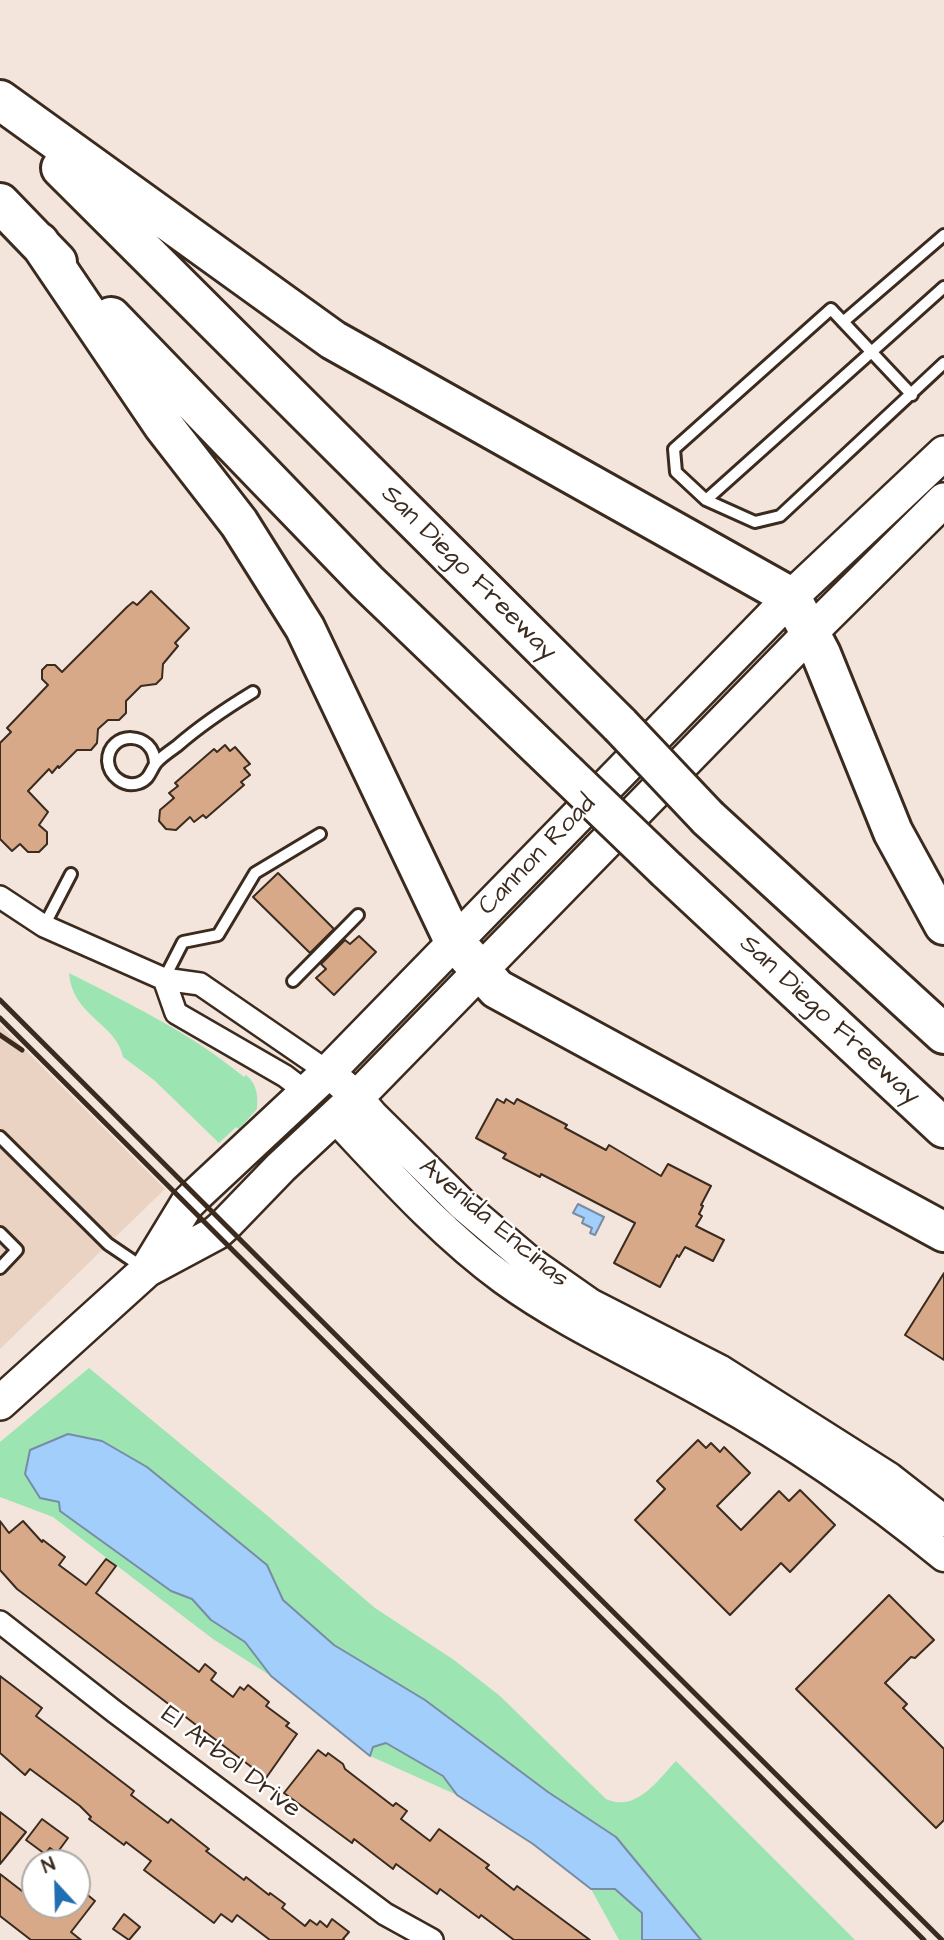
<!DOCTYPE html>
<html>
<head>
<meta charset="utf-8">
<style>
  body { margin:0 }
  #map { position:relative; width:944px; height:1940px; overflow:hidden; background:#f3e5dc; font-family:"Architects Daughter",sans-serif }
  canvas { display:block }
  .north { position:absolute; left:21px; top:1849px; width:70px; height:70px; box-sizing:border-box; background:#fff; border:2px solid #b1aaa5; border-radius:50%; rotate:338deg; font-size:19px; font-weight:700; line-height:28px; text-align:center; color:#3b2a1e }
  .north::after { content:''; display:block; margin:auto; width:24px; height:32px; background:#1f6fb2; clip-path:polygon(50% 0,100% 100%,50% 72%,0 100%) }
</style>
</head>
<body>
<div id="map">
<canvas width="944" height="1940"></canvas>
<div class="north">N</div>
</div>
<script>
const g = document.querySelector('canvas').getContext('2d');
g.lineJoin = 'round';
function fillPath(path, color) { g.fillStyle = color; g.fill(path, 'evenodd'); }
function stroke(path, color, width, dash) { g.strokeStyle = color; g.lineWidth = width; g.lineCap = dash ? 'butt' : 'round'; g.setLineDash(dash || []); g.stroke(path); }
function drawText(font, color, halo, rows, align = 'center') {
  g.font = font + ' "Architects Daughter",sans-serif'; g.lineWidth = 5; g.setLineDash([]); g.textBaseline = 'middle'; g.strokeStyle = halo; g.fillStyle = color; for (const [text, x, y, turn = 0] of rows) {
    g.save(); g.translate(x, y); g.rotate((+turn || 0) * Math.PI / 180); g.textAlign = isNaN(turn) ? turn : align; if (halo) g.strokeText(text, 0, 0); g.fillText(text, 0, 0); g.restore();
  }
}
const built = new Path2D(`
  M0,1025l165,164 -165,160z`);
const green = new Path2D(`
  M69,973c61,31 122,60 175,104l2,-2c11,9 12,20 11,34l-18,20 -3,-2 -17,16 -65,-63 -31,-23c-6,-33 -51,-41 -54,-84z
  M89,1368l180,149 106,91 79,52 46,36 106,103c30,14 52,-19 70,-38l179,179h-236l-28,-51 -58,-45 -76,-49 -87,-39 -99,-80 -58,-37 -160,-122 -53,-20v-55z`);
const water = new Path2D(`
  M578,1204l26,13 -9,18 -5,-2 2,-5 -10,-5 2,-5 -11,-5z
  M68,1434l34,7 45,26 120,98 16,35 51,45 91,55 123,92 68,45 85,103h-59v-27l-27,-24h-24l-58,-45 -76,-49 -14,-19 -57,-33 -13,4 -3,9 -99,-80 -26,-34 -34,-22 -19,-21 -21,-8 -111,-80 -1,-9 -19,-4 -15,-24 5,-24z`);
const building = new Path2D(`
  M151,591l38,37 -14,15 3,3 -15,18 -1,14 -6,6 -15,2 -15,15v12l-7,7h-11l-10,9 -1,14 -6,7h-14l-18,18 -1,-2 -6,7 -3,-4 -21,22 20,21 -9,13 8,7v12l-8,8h-11l-8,-8 -8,7 -12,-12v-96l11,-11 -4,-4 41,-43 -6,-6v-9l5,-5h8l7,7 65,-65 6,-5 4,3z
  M225,745l5,6 5,-4 15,17 -6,4 6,7 -9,7 3,3 -38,33 -3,-3 -9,7 -4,-5 -14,13 -10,-1 -7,-8 1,-11 14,-12 -5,-5 9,-7 -3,-3 39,-34 3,3z
  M278,873l56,56 -24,24 -57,-56z
  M359,936l17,16 -42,43 -18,-17 10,-9 -5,-5 24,-24 5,4z
  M497,1099l7,4 2,-4 8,5 3,-5 50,26 -2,3 41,22 3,-5 52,31 7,-12 43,22 -10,19 2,1 -4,8 3,2 -6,10 28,14 -11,21 -28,-14 -6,10 -2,-2 -17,32 -46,-24 21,-40 -94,-49 -1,3 -37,-19 3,-4 -30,-16z
  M944,1273v87l-39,-25z
  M698,1440l8,8 5,-5 9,9 4,-5 26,26 -33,33 24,24 38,-39 10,10 11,-11 35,35 -45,47 -9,-9 -51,52 -95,-95 30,-31 -8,-8z
  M0,1521l9,12 14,-12 19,21 1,-2 22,17 -6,8 27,20 20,-26 10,7 -20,27 103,79 6,-8 11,9 -5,7 22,17 7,-10 4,3 4,-5 21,17 -3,4 23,17 -3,3 11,8 -31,44 -249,-189 -17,-19z
  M889,1595l45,45 -19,18 -4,-1 -26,26 22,21 -4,4 41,41v71l-8,8 -140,-139z
  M0,1676l42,32 -6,8 98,75 -3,4 37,28 3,-4 10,8 28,22 -3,2 38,29 2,-3 23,18 1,-2 15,11 -3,4 23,18 5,-6 7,5 3,-4 7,6 5,-8 17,13 -6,7 1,1h-74l-33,-25 -5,7 -11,-8 -7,9 -70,-53 7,-9 -25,-19 -2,3 -35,-26 2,-2 -11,-11 -50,-37 -5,6 -25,-22z
  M318,1750l8,6 2,-3 15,11 2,5 48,37 3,-3 11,8 -6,8 29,22 9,-12 50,36 -3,3 28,22 3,-4 73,54h-76l-33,-25 -2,3 -39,-29 -3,5 -41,-30 -3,5 -39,-30 -2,4 -68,-50z
  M0,1812l26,20 -26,32z
  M42,1819l26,19 -11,15 -7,-5 -5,6 -19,-14z
  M0,1874l22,17 5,-7 8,6v15h42v-5l7,-8 11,9 -24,31 10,8h-50l-31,-24z
  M124,1914l16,13 -11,13 -16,-11z`);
const lane = new Path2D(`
  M843,322l101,-87
  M912,395l-81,-86 -157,140 2,23 30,28 49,22 25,-6 164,-153
  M706,500l238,-213
  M155,764c0,-34 -47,-34 -47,-3 1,15 16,27 31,22 11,-4 11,-12 17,-20 5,-6 14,-12 21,-17 24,-21 48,-37 76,-54
  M44,926l27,-52
  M164,979l19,-37 35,-7 37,-62 65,-39
  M293,981l65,-66
  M0,1137l108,107 37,25
  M0,1233l17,17 -17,18`);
const street = new Path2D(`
  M0,897l44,29 120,53 36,5 128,88
  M164,979l12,34 109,63 21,16
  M0,1622l115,90 270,202 47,26`);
const secondary = new Path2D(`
  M328,1072l28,24 17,20 90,89 67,57 60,42 129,66 170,108 55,43
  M335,1117c53,56 106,116 169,162 65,47 138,78 208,118 83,46 159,99 232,159`);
const primary = new Path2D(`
  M148,1268l39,-64 8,-8 133,-124 463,-475 153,-144
  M0,1403l147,-133 69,-37 9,-8 56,-58 87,-81 442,-453 134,-133`);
const highway = new Path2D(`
  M0,100l333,240 458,257 30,57 72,178 51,93
  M61,168l559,557
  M0,203l57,59
  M39,242l124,183 76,98 66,105 149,313 43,48 447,243
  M111,317l256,265 199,191
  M708,818l236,216
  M667,870l277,258`);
const rail = new Path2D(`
  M0,1000l942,940
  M0,1018l924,922
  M0,1035l22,15`);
const highwayBridge = new Path2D(`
  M620,725l88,93
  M566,773l101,97`);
const streetNames = [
  ["San Diego Freeway",468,574,45],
  ["Cannon Road",538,856,-46],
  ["San Diego Freeway",829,1021,43],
  ["Avenida Encinas",493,1224,40],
  ["El Arbol Drive",230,1763,37]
];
fillPath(built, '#ebd3c3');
fillPath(green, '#9ce4b2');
fillPath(water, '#a1cefb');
stroke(water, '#788ca3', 2);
fillPath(building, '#d7a989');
stroke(building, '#3b2a1e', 2);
stroke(lane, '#3b2a1e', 16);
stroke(street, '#3b2a1e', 26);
stroke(secondary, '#3b2a1e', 35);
stroke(primary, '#3b2a1e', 38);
stroke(highway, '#3b2a1e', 44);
stroke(lane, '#fff', 10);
stroke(street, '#fff', 21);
stroke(secondary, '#fff', 30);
stroke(primary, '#fff', 33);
stroke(highway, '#fff', 38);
stroke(rail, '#3b2a1e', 5);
stroke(highwayBridge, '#3b2a1e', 44, []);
stroke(highwayBridge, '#fff', 38);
drawText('26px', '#3b2a1e', '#fff', streetNames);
</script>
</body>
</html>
